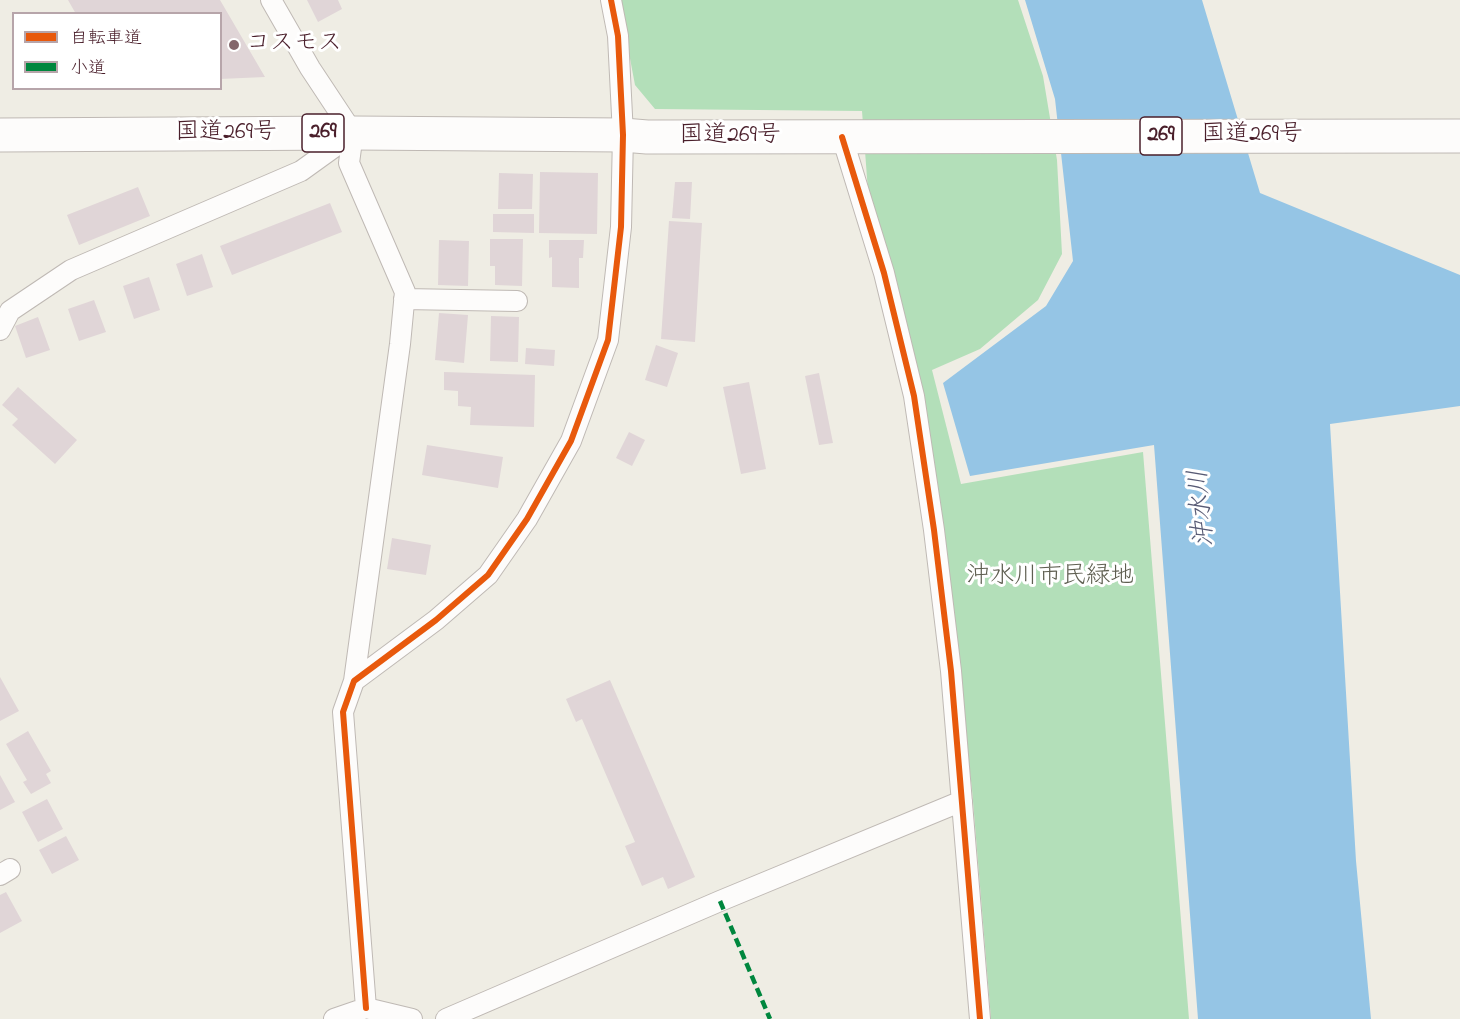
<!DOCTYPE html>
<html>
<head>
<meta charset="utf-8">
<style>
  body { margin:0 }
  #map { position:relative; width:1460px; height:1019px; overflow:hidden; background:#efede4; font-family:"Indie Flower","Klee One",sans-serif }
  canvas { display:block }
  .legend { position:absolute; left:12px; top:12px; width:210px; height:78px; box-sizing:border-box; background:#fff; border:2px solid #b7a5aa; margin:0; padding:8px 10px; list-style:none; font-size:18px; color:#4a1f2b }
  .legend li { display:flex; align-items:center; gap:12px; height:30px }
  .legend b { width:30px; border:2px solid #b7a5aa }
</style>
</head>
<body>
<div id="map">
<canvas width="1460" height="1019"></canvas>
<ul class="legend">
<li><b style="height:8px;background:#e8590c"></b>自転車道</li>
<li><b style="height:8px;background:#00873e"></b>小道</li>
</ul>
</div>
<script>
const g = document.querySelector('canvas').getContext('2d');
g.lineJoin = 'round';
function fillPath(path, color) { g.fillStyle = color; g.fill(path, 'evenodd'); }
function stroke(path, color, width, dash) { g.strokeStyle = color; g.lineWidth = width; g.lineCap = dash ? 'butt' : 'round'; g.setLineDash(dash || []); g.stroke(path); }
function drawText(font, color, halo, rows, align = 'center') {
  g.font = font + ' "Indie Flower","Klee One",sans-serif'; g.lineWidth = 6; g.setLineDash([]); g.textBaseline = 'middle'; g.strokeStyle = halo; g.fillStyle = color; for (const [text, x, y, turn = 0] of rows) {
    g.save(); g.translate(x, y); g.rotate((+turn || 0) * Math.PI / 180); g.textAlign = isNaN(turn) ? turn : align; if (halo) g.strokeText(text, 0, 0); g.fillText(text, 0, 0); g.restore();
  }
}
const green = new Path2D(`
  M619,0h399l25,76 14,84 5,94 -24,46 -58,49 -48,21 29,114 182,-32 46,567h-198l-19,-230 -34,-284 -70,-314 -6,-80 -207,-2 -20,-24z`);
const water = new Path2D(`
  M1025,0h177l58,193 200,82v131l-130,18 26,437 15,158h-173l-44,-574 -184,31 -27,-93 103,-77 27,-45 -18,-162z`);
const building = new Path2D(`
  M68,0h152l45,77 -45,2v-65h-144z
  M307,0h31l4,9 -24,13z
  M540,172l58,1 -1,61 -58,-1z
  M499,173l34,1 -1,35h-34z
  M675,182h17l-2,37 -18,-1z
  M138,187l12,29 -71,29 -12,-30z
  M330,203l12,29 -110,43 -12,-29z
  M493,214h41v19l-41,-1z
  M669,221l33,2 -7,119 -34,-3z
  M490,239h33l-1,47 -27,-1v-19h-5z
  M439,240l30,1 -1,45 -30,-1z
  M549,240h35l-1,18h-4v30l-27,-1v-30l-3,1z
  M202,254l11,33 -26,9 -11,-32z
  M149,277l11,33 -26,9 -11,-33z
  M94,300l12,32 -27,9 -11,-32z
  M439,313l29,2 -4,48 -29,-3z
  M491,316l28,1 -1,45 -28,-1z
  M38,317l12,33 -24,8 -11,-32z
  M656,345l22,8 -11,34 -22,-7z
  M526,348l29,2 -1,16 -29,-2z
  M444,372l91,3 -1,52 -64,-2 1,-18 -13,-1v-15l-14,-1z
  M819,373l14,70 -14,2 -14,-69z
  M749,382l17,87 -25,5 -18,-87z
  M18,387l59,53 -22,24 -43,-39 6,-6 -16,-14z
  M629,432l16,8 -13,26 -16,-8z
  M427,445l76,12 -5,31 -76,-13z
  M392,538l39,7 -5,30 -39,-6z
  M0,677l19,34 -19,10z
  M610,680l85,197 -27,12 -5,-12 -21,9 -17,-40 10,-4 -53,-123 -6,3 -10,-23z
  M28,731l23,40 -5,3 5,9 -20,11 -8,-12 4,-2 -21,-36z
  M0,775l15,27 -15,8z
  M47,799l16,30 -25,13 -16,-30z
  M66,836l13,24 -27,14 -13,-24z
  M6,892l16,29 -22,12v-38z`);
const street = new Path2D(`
  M271,0l39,68 43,65 -4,30 56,129 -5,52 -46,337
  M842,137l42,136 30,123 20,134 17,141 29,348
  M404,299l113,2
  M0,330l10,-19 61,-41 230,-99 50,-36
  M0,875l10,-6
  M366,1008l-23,-296 11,-31 82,-61 52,-45 39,-56 44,-78 37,-101 13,-113 2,-92 -5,-99 -7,-36
  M334,1019l32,-11 46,11
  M446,1019l274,-118 242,-100`);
const highway = new Path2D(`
  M0,135l353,-2 270,2 24,2 813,-1`);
const quiet = new Path2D(`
  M720,901l50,118`);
const cycleway = new Path2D(`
  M842,137l42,136 30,123 20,134 17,141 29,348
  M366,1008l-23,-296 11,-31 82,-61 52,-45 39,-56 44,-78 37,-101 13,-113 2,-92 -5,-99 -7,-36`);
const markers = [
  [234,45,6,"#84676c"]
];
const shields = [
  [323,133,42],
  [1161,136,42]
];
const shieldNames = [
  ["269",323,133],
  ["269",1161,136]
];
const poiNames = [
  ["コスモス",246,45]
];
const streetNames = [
  ["国道269号",226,134],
  ["国道269号",1252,136],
  ["国道269号",730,137]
];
const parkNames = [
  ["沖水川市民緑地",1050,578]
];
const waterNames = [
  ["沖水川",1204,508,-95]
];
fillPath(green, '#b3dfb9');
fillPath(water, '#95c5e5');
fillPath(building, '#e0d5d7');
stroke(street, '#bfb9b4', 22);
stroke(highway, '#bfb9b4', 35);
stroke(street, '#fdfcfb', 20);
stroke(highway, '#fdfcfb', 33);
stroke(quiet, '#00873e', 4.5, [9, 4.5]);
stroke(cycleway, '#e8590c', 6);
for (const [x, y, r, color] of markers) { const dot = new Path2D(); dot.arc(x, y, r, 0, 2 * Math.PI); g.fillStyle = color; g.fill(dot); stroke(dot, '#fff', 2); }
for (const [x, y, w] of shields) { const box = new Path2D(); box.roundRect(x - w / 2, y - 19, w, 38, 4.5); g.fillStyle = '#fff'; g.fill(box); stroke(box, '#4a1f2b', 1.5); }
drawText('bold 22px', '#4a1f2b', null, shieldNames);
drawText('24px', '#4a1f2b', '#fff', poiNames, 'left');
drawText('24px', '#4a1f2b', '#fff', streetNames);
drawText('24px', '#5e5e50', '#fff', parkNames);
drawText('italic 26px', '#585b75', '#fff', waterNames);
</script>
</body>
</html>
